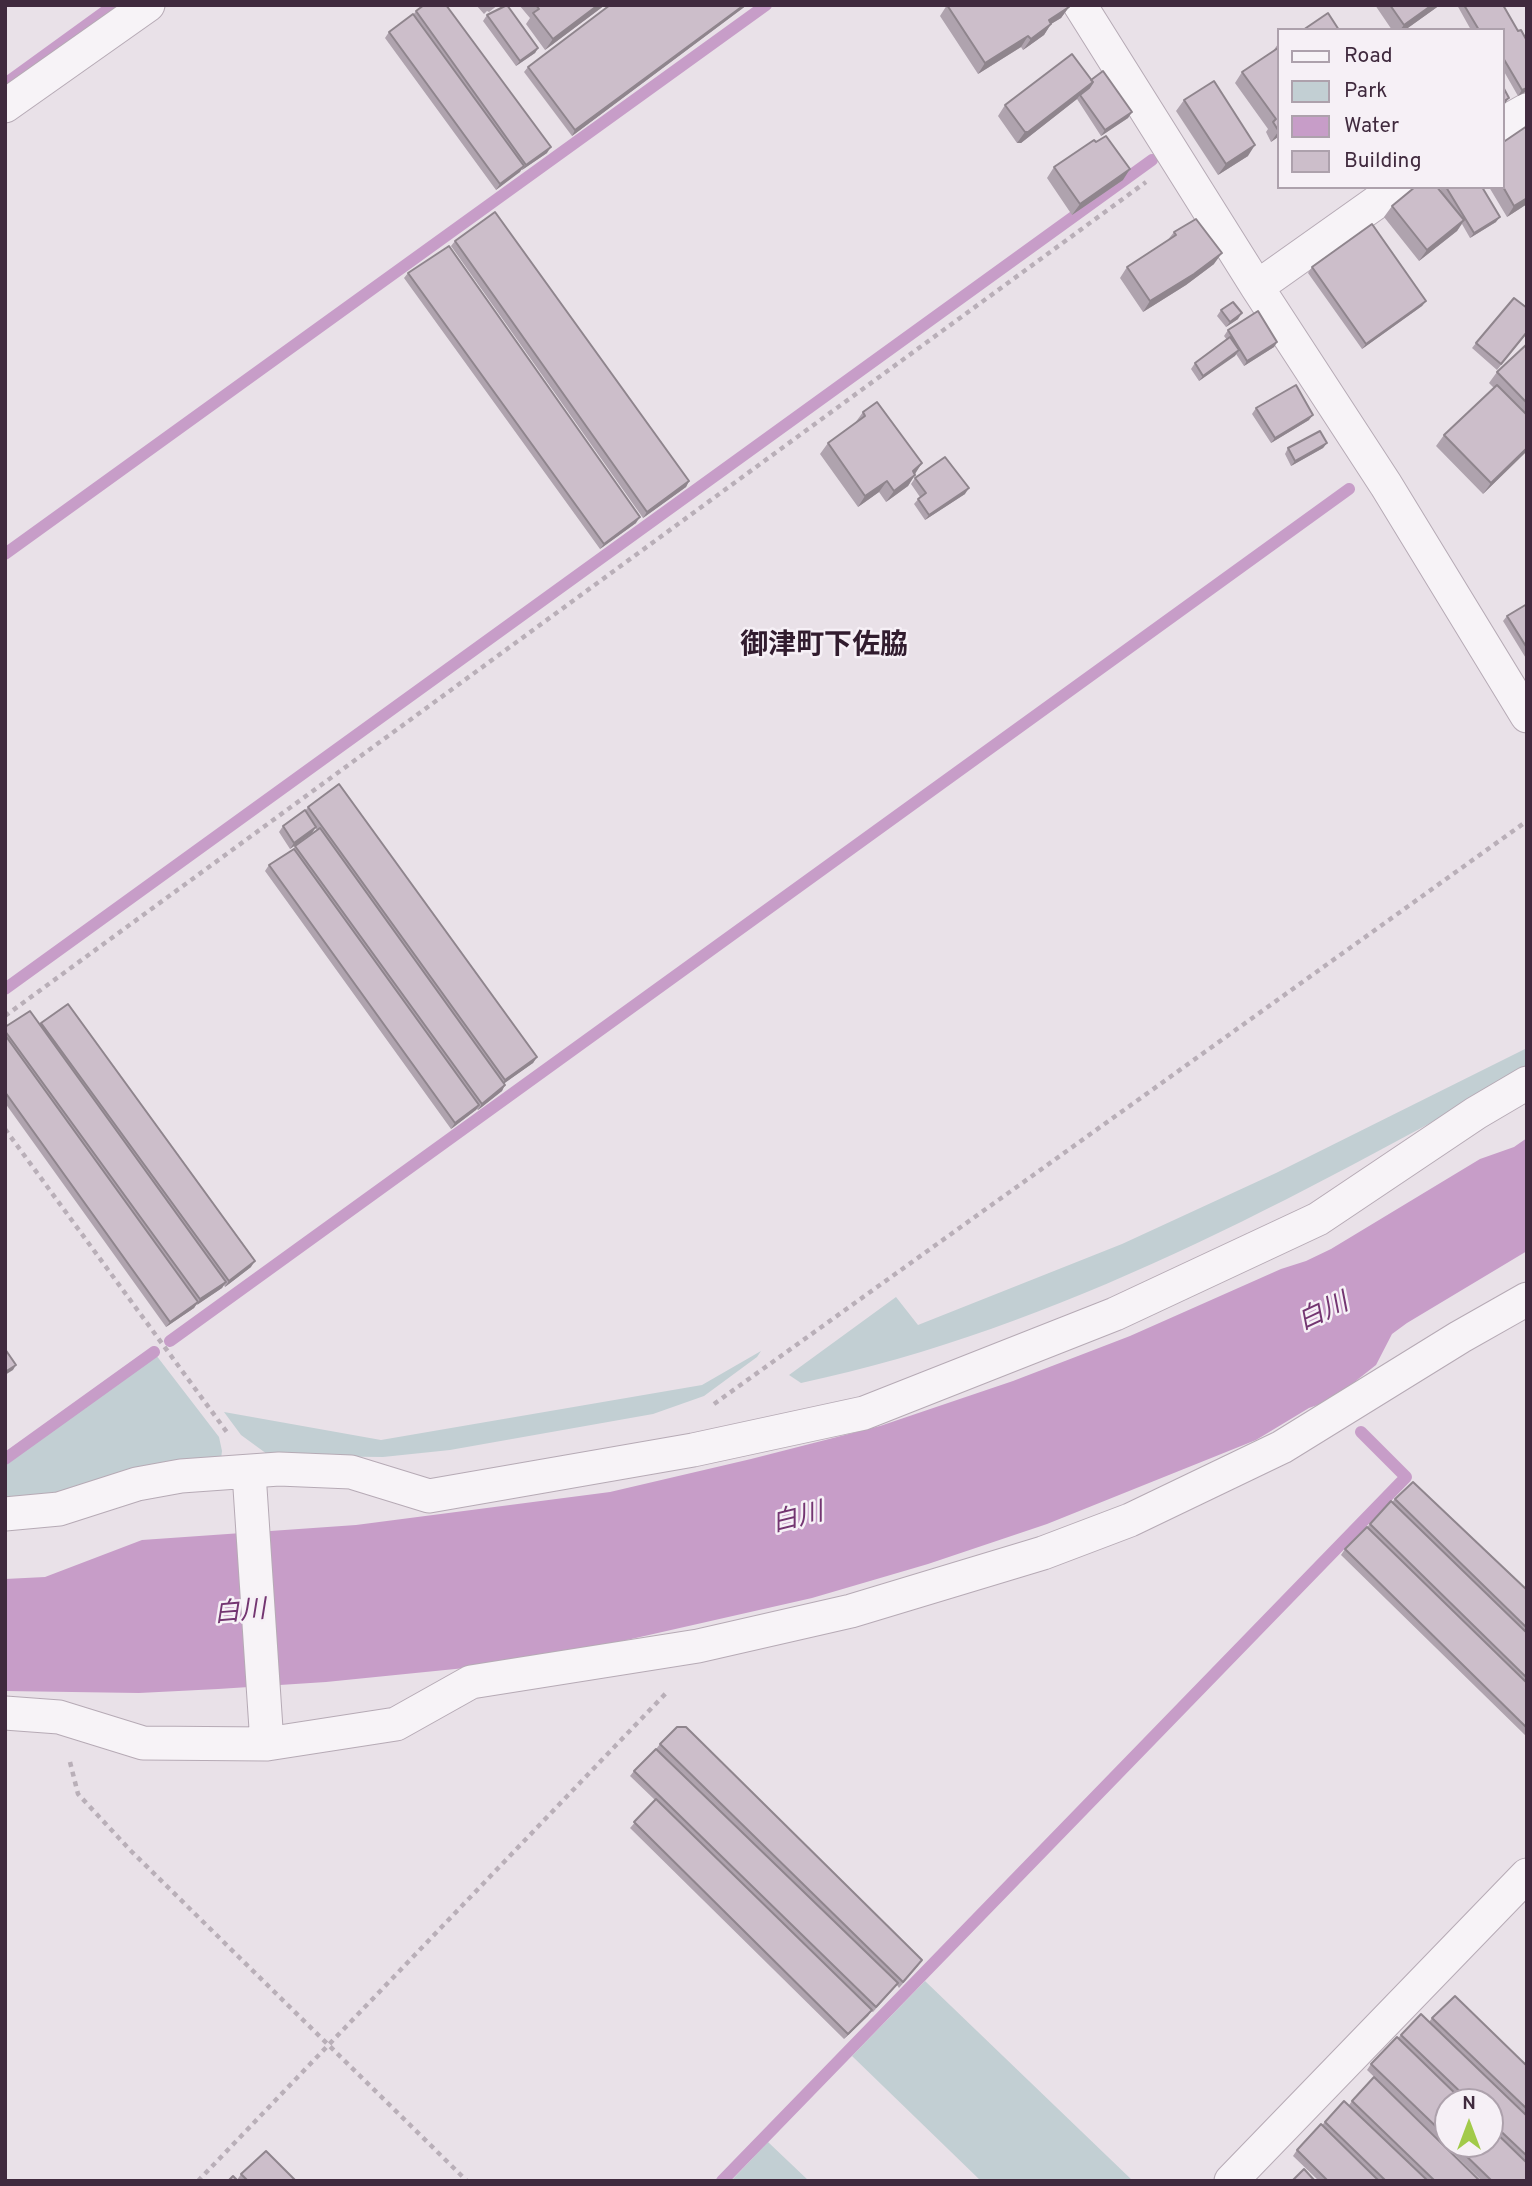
<!DOCTYPE html>
<html>
<head>
<meta charset="utf-8">
<style>
  body { margin:0 }
  #map { position:relative; width:1532px; height:2186px; overflow:hidden; background:#e9e1e8; font-family:Overpass,sans-serif }
  canvas { display:block }
  .frame { position:absolute; inset:0; border:7px solid #402a3e; pointer-events:none }
  .legend { position:absolute; left:1277px; top:28px; width:228px; height:161px; box-sizing:border-box; background:#f6f0f6; border:2px solid #ada1ac; margin:0; padding:9px 12px; list-style:none; font-size:21px; color:#402a3e }
  .legend li { display:flex; align-items:center; gap:14px; height:35px }
  .legend b { width:35px; border:2px solid #ada1ac }
  .north { position:absolute; left:1434px; top:2088px; width:70px; height:70px; box-sizing:border-box; background:#f6f0f6; border:2px solid #ada1ac; border-radius:50%; rotate:0deg; font-size:19px; font-weight:700; line-height:28px; text-align:center; color:#402a3e }
  .north::after { content:''; display:block; margin:auto; width:24px; height:32px; background:#a2ca4a; clip-path:polygon(50% 0,100% 100%,50% 72%,0 100%) }
</style>
</head>
<body>
<div id="map">
<canvas width="1532" height="2186"></canvas>
<div class="frame"></div>
<ul class="legend">
<li><b style="height:9px;background:#f7f3f7"></b>Road</li>
<li><b style="height:19px;background:#c2cfd3"></b>Park</li>
<li><b style="height:19px;background:#c79dc8"></b>Water</li>
<li><b style="height:19px;background:#ccbeca"></b>Building</li>
</ul>
<div class="north">N</div>
</div>
<script>
const g = document.querySelector('canvas').getContext('2d');
g.lineJoin = 'round';
function fillPath(path, color) { g.fillStyle = color; g.fill(path, 'evenodd'); }
function stroke(path, color, width, dash) { g.strokeStyle = color; g.lineWidth = width; g.lineCap = dash ? 'butt' : 'round'; g.setLineDash(dash || []); g.stroke(path); }
function drawText(font, color, halo, rows, align = 'center') {
  g.font = font + ' Overpass,"Noto Sans JP",sans-serif'; g.lineWidth = 5; g.setLineDash([]); g.textBaseline = 'middle'; g.strokeStyle = halo; g.fillStyle = color; for (const [text, x, y, turn = 0] of rows) {
    g.save(); g.translate(x, y); g.rotate((+turn || 0) * Math.PI / 180); g.textAlign = isNaN(turn) ? turn : align; if (halo) g.strokeText(text, 0, 0); g.fillText(text, 0, 0); g.restore();
  }
}
const green = new Path2D(`
  M1527,1048v22c-231,127 -466,258 -726,313l-12,-8 107,-78 22,28 204,-81 154,-71z
  M761,1351l-4,6 -53,39 -51,18 -203,36 -67,7 -93,-1 -23,-2 -26,-19 -17,-23 157,28 321,-55z
  M156,1355l63,82 3,14 -1,8 -167,35 -49,5v-35z
  M925,1981l208,200h-152l-129,-125z
  M768,2142l41,39h-78z`);
const water = new Path2D(`
  M1527,1138v113l-120,72 -15,11 -16,31 -19,15 -14,16 -34,12 -53,32 -209,84 -119,40 -116,34 -216,49 -131,21 -139,14 -108,7 -79,4 -134,-2v-112l40,-2 97,-37 214,-15 254,-33 141,-33 129,-33 133,-45 117,-45 151,-67 25,-8 25,-12 149,-90 34,-12z`);
const stream = new Path2D(`
  M5,84l109,-79
  M5,554l761,-549
  M5,989l1147,-829
  M170,1341l1179,-852
  M5,1459l149,-107
  M722,2181l684,-704 -45,-45`);
const path = new Path2D(`
  M5,1016l1141,-834
  M5,1129l224,306
  M714,1404l813,-583
  M70,1762l8,32 53,57 336,330
  M198,2181l470,-490`);
const street = new Path2D(`
  M1080,5l177,282 129,198 141,231
  M5,106l143,-101
  M1502,124l25,-14
  M1257,287l141,-100
  M249,1473l18,271
  M5,1514l54,-5 78,-25 44,-8 98,-7 72,3 78,24 264,-46 171,-37 251,-99 203,-95 158,-106 51,-30
  M5,1713l54,4 84,26 124,1 129,-20 75,-42 227,-36 153,-35 192,-58 87,-33 152,-73 178,-110 67,-38
  M1231,2181l296,-306`);
const wall = new Path2D(`
  M476,5h22l-9,7 -2,-1 -3,3z
  M519,5h86l-60,45 -19,-26 4,-6z
  M610,5h137l-175,131 -48,-64 4,-5z
  M947,5l122,2 -8,11 -10,6 -7,11 -21,15 -2,-3 -43,27 -38,-58z
  M1375,5h65l-35,25h-13z
  M1457,5h46l24,86 -9,5 -16,-28v-38h-31z
  M416,11l131,142 -25,17v-1l-26,21 -111,-152 4,-6 24,-17z
  M487,15l51,33 -3,5 -19,13 -33,-45z
  M1278,44v93l-7,5 -5,-10 2,-3 -33,-46 7,-11 31,-21z
  M1091,80l41,32 -4,6 -27,18 -24,-37 -56,44h-4l-19,-27 7,-11z
  M1184,100l64,56 -30,19 -42,-64z
  M1527,126v78l-20,13 -18,-30h13v-44z
  M1096,142l27,38 -51,35 -25,-37 7,-11z
  M1439,187h43l14,35 -26,16 -8,-14 -5,7 -38,30 -35,-44 8,-11 53,-9z
  M1174,232l40,32 -28,21 -43,27 -23,-34 7,-11 40,-26z
  M455,241l234,240 -3,6 -43,31 -192,-272z
  M1312,267l114,34 -4,5 -60,43 -54,-76z
  M408,273l228,250 -36,26 -196,-271z
  M1221,310l17,9 -12,8 -9,-11z
  M1228,330l49,12 -3,5 -30,19 -8,-12 -37,27 -8,-12 4,-6 32,-23 -3,-4z
  M1527,333l-30,37 -25,-22 4,-5z
  M1527,344v107l-44,43 -47,-48 8,-11 50,-47 -5,-5 8,-11z
  M1256,408l53,12 -38,23 -19,-29z
  M863,412l52,62 -7,12 -22,16 -7,-10 -21,15 -38,-53 8,-11 27,-20z
  M1327,443l-4,5 -32,18 -6,-12 3,-6z
  M915,478l50,16 -40,26 -11,-16 6,-7 -9,-13z
  M1527,604v56l-24,-39 4,-5z
  M308,807l229,250 -4,6 -29,20 -2,8 -24,19 -1,-1 -26,20 -186,-258 4,-6 24,-15 2,-4 22,-16 -2,-2 -3,5 -22,16 -11,-17 4,-6 22,-15z
  M41,1023l210,244 -26,20 -1,-2 -2,3 -26,17 -2,3 -28,19 -161,-224v-76l35,-2z
  M1395,1499l132,91v147l-186,-182 4,-6z
  M660,1744l258,222 -19,22 -2,-3 -24,27 -2,-1 -27,28 -214,-211 25,-28 -25,-24 4,-5 22,-22z
  M1432,2018l95,48v115h-45l-115,-111 4,-6 30,-29 28,-13zM1448,2102h42v42h-42z
  M1352,2101l128,80h-161l-26,-25 4,-6 28,-28 24,-17z
  M241,2174l55,7h-68l9,-1z`);
const shadedWall = new Path2D(`
  M598,5h7l-60,45 8,-11z
  M744,5h3l-175,131 3,-6z
  M1432,5h8l-35,25h-5l4,-5z
  M1069,7l-8,11 -10,6 -7,11 -21,15 8,-11 18,-19z
  M1028,36l-7,11 -43,27 7,-11z
  M538,48l-3,5 -19,13 4,-5z
  M1093,82l-8,11 -5,2 -3,4 -56,44h-4l8,-11z
  M1527,88v3l-9,5 4,-6z
  M1509,98l-7,10v-6z
  M1132,112l-4,6 -27,18 4,-6z
  M1278,132v5l-7,5z
  M1255,145l-7,11 -30,19 8,-11z
  M551,147l-4,6 -25,17 4,-5z
  M524,166l-4,6 -24,18 4,-6z
  M1130,169l-7,11 -51,35 8,-11z
  M1527,198v6l-20,13 7,-11z
  M1500,217l-4,5 -26,16 4,-5z
  M1464,220l-7,11 -38,30 8,-11z
  M1222,253l-8,11 -28,21 -43,27 7,-11z
  M1426,301l-4,5 -60,43 4,-5z
  M1242,313l-4,6 -12,8 4,-5z
  M1277,342l-3,5 -30,19 3,-5z
  M1239,350l-4,6 -36,25 4,-5z
  M1313,415l-4,5 -38,23 4,-5z
  M1327,443l-4,5 -32,18 4,-5z
  M1527,448v3l-44,43 8,-11z
  M922,463l-7,11 -2,-3z
  M915,475l-7,11 -22,16 8,-11z
  M689,481l-3,6 -43,31 4,-6z
  M887,481l-8,11 -21,15 7,-11z
  M969,488l-4,6 -40,26 4,-5z
  M640,517l-4,6 -36,26 4,-5z
  M316,827l-4,6 -22,16 4,-6z
  M537,1057l-4,6 -31,22 3,-5z
  M505,1085l-3,6 -24,19 4,-6z
  M479,1105l-3,5 -25,19 4,-6z
  M255,1261l-4,6 -26,20 4,-6z
  M226,1282l-4,6 -25,17 3,-6z
  M198,1302l-4,6 -28,19 4,-5z
  M16,1365l-3,5 -8,5v-3z
  M872,2010l-4,6 -24,23 4,-5z`);
const building = new Path2D(`
  M424,5h22l105,142 -25,18 -110,-154z
  M507,5l31,43 -18,13 -33,-46z
  M536,5h62l-45,34 -20,-26 6,-4z
  M610,5h134l-169,125 -47,-63z
  M947,5h121l1,2 -20,13 2,4 -20,15 -3,-3 -43,27z
  M1390,5h42l-28,20z
  M1464,5h39l15,26 3,-1 6,11v47l-5,2 -20,-34v-26h-23z
  M1328,13l11,17h-36z
  M413,14l111,152 -24,18 -111,-152z
  M1278,48v82l-5,-8 3,-3 -34,-47z
  M1072,54l21,28 -65,50h-3l-20,-27z
  M1103,71l29,41 -27,18 -25,-35 9,-7 4,-6 -2,-2z
  M1214,81l41,64 -29,19 -42,-64z
  M1502,85l7,13 -7,4z
  M1527,126v72l-13,8 -12,-21v-42z
  M1106,136l24,33 -50,35 -26,-37 40,-27 2,2z
  M1415,187h22l27,33 -37,30 -35,-44z
  M1446,187h36l18,30 -26,16z
  M495,212l194,269 -42,31 -192,-271z
  M1196,219l26,34 -28,21 -44,27 -23,-34 49,-32 -2,-3z
  M1372,224l54,77 -60,43 -54,-77z
  M449,246l191,271 -36,27 -196,-271z
  M1514,298l13,10v24l-26,32 -25,-21z
  M1233,302l9,11 -12,9 -9,-12z
  M1258,311l19,31 -30,19 -19,-31z
  M1230,337l9,13 -36,26 -8,-13z
  M1527,344v59l-30,-31z
  M1296,385l17,30 -38,23 -19,-30z
  M1497,385l30,30v33l-36,35 -47,-48z
  M877,402l45,61 -9,8 2,4 -21,16 -7,-10 -22,15 -37,-53 37,-27 -2,-4z
  M1320,431l7,12 -32,18 -7,-13z
  M945,457l24,31 -40,27 -11,-16 8,-6 -11,-15z
  M1527,604v44l-20,-32z
  M339,784l198,273 -32,23 -197,-273z
  M305,810l11,17 -22,16 -11,-17z
  M320,828l185,257 -23,19 -187,-258z
  M294,849l185,256 -24,18 -186,-258z
  M68,1004l187,257 -26,20 -188,-258z
  M30,1011l196,271 -26,17 -195,-268v-4z
  M5,1035l193,267 -28,20 -165,-230z
  M5,1349l11,16 -11,7z
  M1413,1482l114,108v38l-132,-129z
  M1391,1501l136,132v45l-157,-154z
  M1367,1527l160,156v45l-182,-179z
  M677,1727h9l236,233 -19,22 -243,-238z
  M656,1749l242,234 -22,24 -242,-236z
  M656,1799l216,211 -24,24 -214,-212z
  M1455,1996l72,70v43l-95,-91z
  M1421,2014l106,102v40l-37,-35v-19h-19l-70,-67z
  M1397,2037l67,65h-16v36l-77,-74z
  M1374,2077l106,104h-45l-83,-80z
  M1344,2101l84,80h-42l-61,-59z
  M1321,2124l58,57h-51l-31,-31z
  M1490,2127l37,36v18h-35l-38,-37h36z
  M266,2151l30,30h-48l-7,-7z
  M1304,2169l11,12h-23z
  M233,2176l5,5h-10z`);
const waterNames = [
  ["白川",1324,1314,-25],
  ["白川",798,1520,-14],
  ["白川",240,1614,-5]
];
const quarterNames = [
  ["御津町下佐脇",824,647]
];
fillPath(green, '#c2cfd3');
fillPath(water, '#c79dc8');
stroke(stream, '#c79dc8', 12);
stroke(street, '#b6aab5', 35);
stroke(path, '#b9afb8', 4.5, [5, 5]);
stroke(street, '#f7f3f7', 33);
fillPath(wall, '#afa3ae');
fillPath(shadedWall, '#8f858d');
fillPath(building, '#ccbeca');
stroke(building, '#8f858d', 2);
drawText('italic 26px', '#733571', '#f6f0f6', waterNames);
drawText('bold 28px', '#311c2e', '#f6f0f6', quarterNames);
</script>
</body>
</html>
